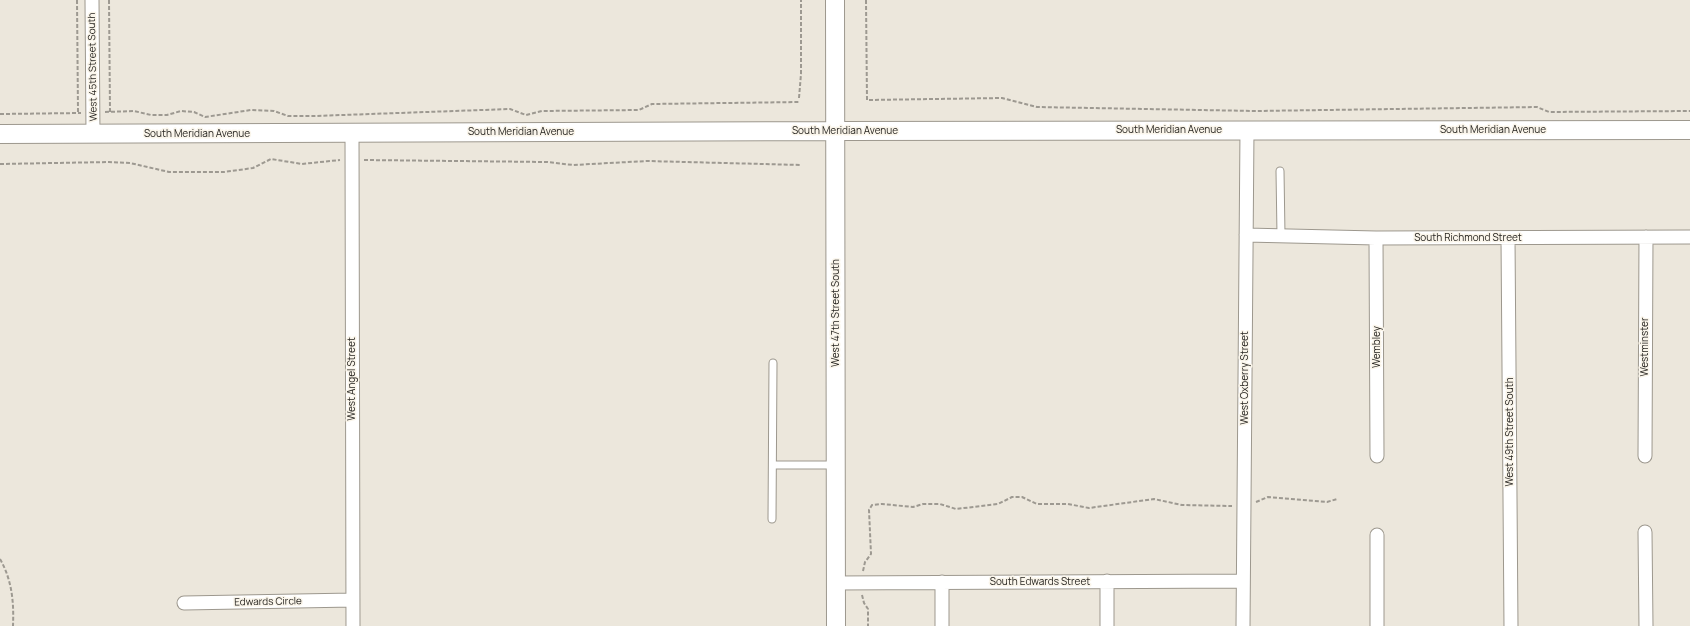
<!DOCTYPE html>
<html>
<head>
<meta charset="utf-8">
<style>
  body { margin:0 }
  canvas { display:block; background:#ece7dc }
</style>
</head>
<body>
<canvas width="1690" height="626"></canvas>
<script>
const g = document.querySelector('canvas').getContext('2d');
g.lineJoin = 'round';
function stroke(path, color, width, dash) { g.strokeStyle = color; g.lineWidth = width; g.lineCap = dash ? 'butt' : 'round'; g.setLineDash(dash || []); g.stroke(path); }
function drawText(font, color, halo, rows, align = 'center') {
  g.font = font + ' Manrope,sans-serif'; g.lineWidth = 3; g.setLineDash([]); g.textBaseline = 'middle'; g.strokeStyle = halo; g.fillStyle = color; for (const [text, x, y, turn = 0] of rows) {
    g.save(); g.translate(x, y); g.rotate((+turn || 0) * Math.PI / 180); g.textAlign = isNaN(turn) ? turn : align; if (halo) g.strokeText(text, 0, 0); g.fillText(text, 0, 0); g.restore();
  }
}
const path = new Path2D(`
  M77,0l1,113
  M109,0l1,112
  M866,0l1,100 135,-2 35,9 218,4 282,-4 12,5 141,-1
  M799,98l2,-24v-74
  M105,112l29,-1 17,4h16l14,-4 13,1 11,5 46,-7 23,1 14,5h27l195,-7 16,6 16,-4 97,-1 13,-6 147,-2
  M0,114l81,-1
  M364,160l183,2 26,3 74,-4 154,4
  M0,164l109,-2 21,1 39,9h55l29,-4 18,-9 31,5 38,-4
  M1256,502l12,-5 59,5 10,-3
  M0,559c12,21 14,43 13,67
  M863,571l2,-9 6,-8 -2,-44 3,-5 10,-1 31,3 10,-3h17l16,5 42,-5 14,-7h10l15,7h31l21,4 65,-9 28,6 50,1
  M862,595l2,8 4,6v17`);
const lane = new Path2D(`
  M1280,171l1,64
  M773,465h62
  M772,519l1,-156`);
const street = new Path2D(`
  M92,0l1,134
  M352,133l1,493
  M1246,235l130,3 314,-1
  M1376,238l1,218
  M1508,238l3,388
  M1645,456l1,-219
  M1645,532l1,94
  M1377,535v91
  M1107,581v45
  M836,583l407,-2
  M184,603l169,-3
  M942,626v-44
  M1243,626l4,-496`);
const secondary = new Path2D(`
  M835,0l1,626
  M0,134l836,-3 854,-1`);
const streetNames = [
  ["West 45th Street South",93,67,-91],
  ["South Meridian Avenue",1169,130],
  ["South Meridian Avenue",1493,130],
  ["South Meridian Avenue",845,131],
  ["South Meridian Avenue",521,132],
  ["South Meridian Avenue",197,134],
  ["South Richmond Street",1468,238],
  ["West 47th Street South",836,313,-90],
  ["Wembley",1377,347,-90],
  ["Westminster",1645,347,-90],
  ["West Oxberry Street",1245,378,-90],
  ["West Angel Street",352,379,-90],
  ["West 49th Street South",1510,432,-90],
  ["South Edwards Street",1040,582],
  ["Edwards Circle",268,602,-1]
];
stroke(lane, '#9d988e', 9);
stroke(street, '#9d988e', 15);
stroke(secondary, '#9d988e', 20);
stroke(path, '#9d9991', 2, [4, 2]);
stroke(lane, '#fff', 7);
stroke(street, '#fff', 13);
stroke(secondary, '#fff', 18);
drawText('10px', '#262420', '#faf5ea', streetNames);
</script>
</body>
</html>
